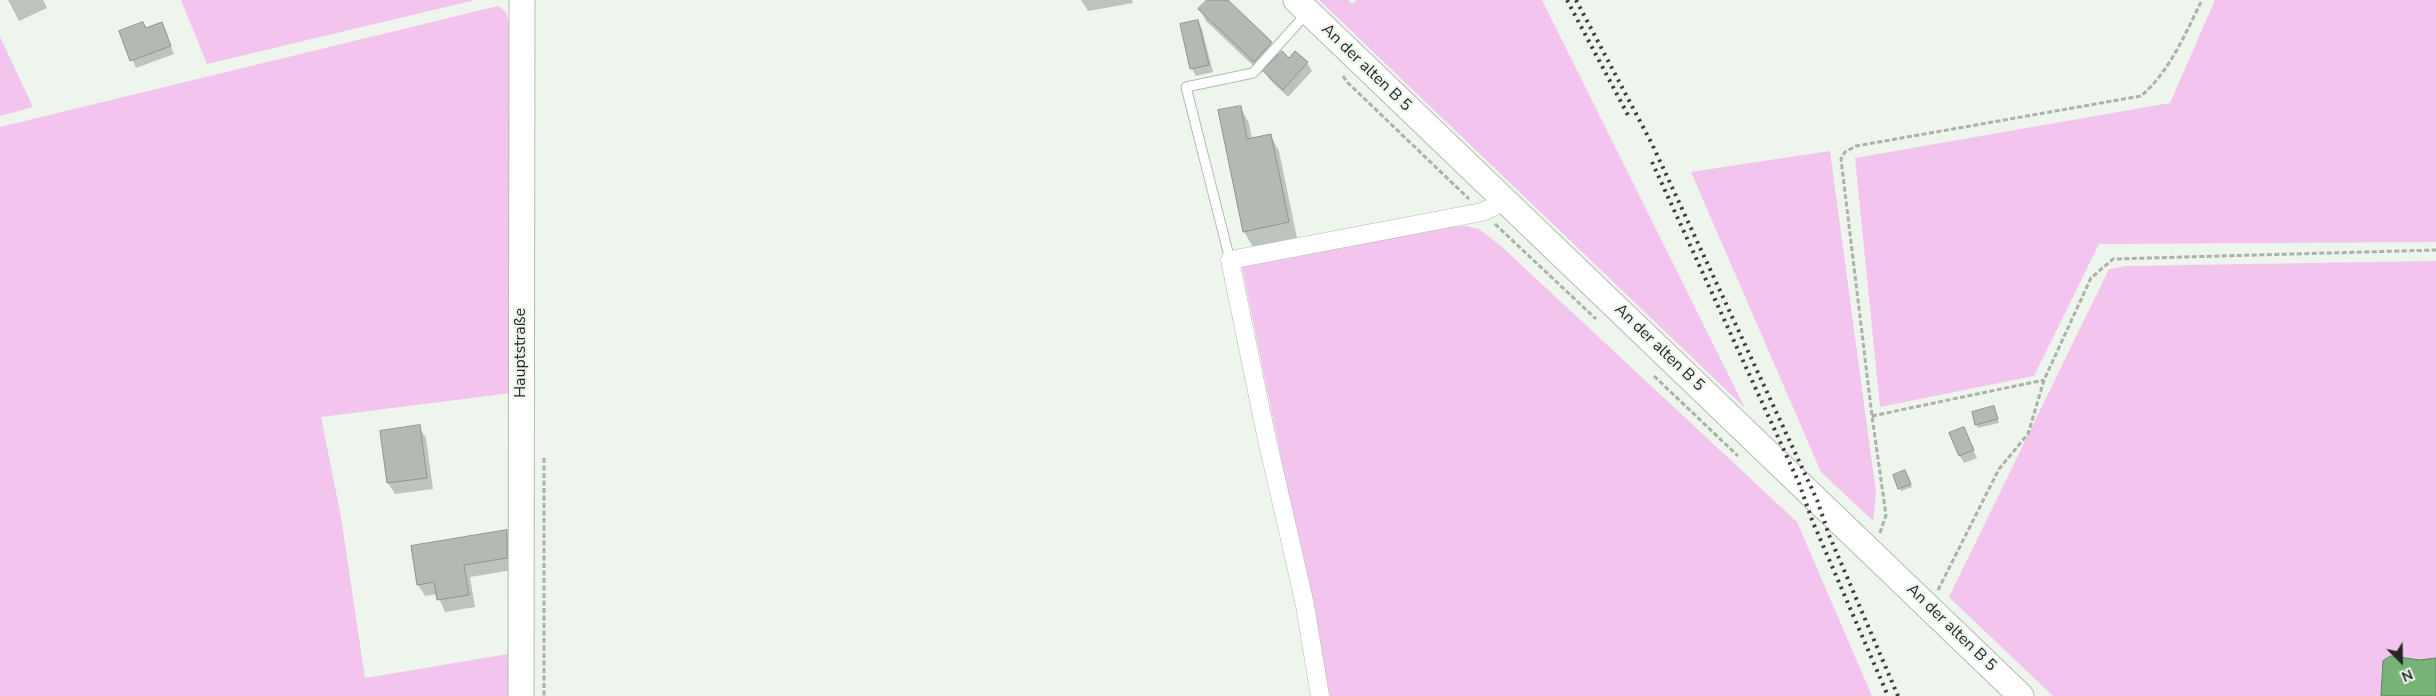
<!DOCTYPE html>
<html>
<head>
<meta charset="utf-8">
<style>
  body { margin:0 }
  #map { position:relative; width:2436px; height:696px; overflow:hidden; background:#edf5ed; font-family:"Nunito Sans",sans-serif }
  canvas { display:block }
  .north { position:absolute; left:2376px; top:636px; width:50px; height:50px; -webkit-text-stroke:4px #edf5ed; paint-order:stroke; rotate:157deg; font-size:14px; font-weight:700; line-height:20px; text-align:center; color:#232623 }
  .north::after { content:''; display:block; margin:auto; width:18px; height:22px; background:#232623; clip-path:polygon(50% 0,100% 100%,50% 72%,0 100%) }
</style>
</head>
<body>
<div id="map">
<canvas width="2436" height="696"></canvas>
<div class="north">N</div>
</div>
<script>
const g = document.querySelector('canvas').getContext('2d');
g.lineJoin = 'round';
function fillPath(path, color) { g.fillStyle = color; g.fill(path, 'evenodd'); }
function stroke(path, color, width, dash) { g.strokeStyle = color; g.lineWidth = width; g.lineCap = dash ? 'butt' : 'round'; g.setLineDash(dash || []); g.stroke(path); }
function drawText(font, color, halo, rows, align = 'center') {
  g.font = font + ' "Nunito Sans",sans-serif'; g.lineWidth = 4.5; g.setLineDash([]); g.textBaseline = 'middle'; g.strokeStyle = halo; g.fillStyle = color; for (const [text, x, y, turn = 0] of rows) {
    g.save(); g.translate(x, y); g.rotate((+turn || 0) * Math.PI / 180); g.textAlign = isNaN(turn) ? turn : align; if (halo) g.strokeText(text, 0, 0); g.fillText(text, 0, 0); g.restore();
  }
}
const green = new Path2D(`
  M181,0h294l-268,64z
  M1319,0h29l4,4 5,-4h185l203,408z
  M2215,0h221v242l-337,2 -65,132 -154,31 -25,-249 315,-55z
  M498,6l8,6 3,14 2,367 -190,24 20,100 24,161 149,-25 -3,43h-511v-569z
  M0,37l33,70 -33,9z
  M1830,151l46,342 -3,28 -52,-49 -130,-300z
  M1466,226l13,3 22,17 296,276 75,174h-542l-88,-429 209,-40z
  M2436,261v435h-383l-104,-99 160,-328 17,-3z`);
const water = new Path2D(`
  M2391,656l29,4 16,-2v38h-55l2,-35z`);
const shadow = new Path2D(`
  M8,0h35l4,8 -28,13z
  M1081,0h51l1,3 -45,8z
  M1209,0h17l45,43 8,13 10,3 6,-7 12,11 5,8 -24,26 -19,-18 -5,-9 -3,3 -55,-52 -6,-12z
  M1198,21l4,8 11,43 -17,4 -4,-7z
  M161,23l13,31 -38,14 -15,-36 25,-3z
  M1240,107l9,16 3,16 18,-4 9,16 18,87 -44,9 -9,-15z
  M1994,408l5,15 -21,5 -2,-4z
  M419,427l7,11 7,51 -38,5 -7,-11z
  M1963,428l14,30 -13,5 -4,-7z
  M1907,475l5,12 -11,4 -1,-3z
  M506,531l7,12v27l-43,7 5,30 -30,5 -8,-18 -12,2 -7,-11z`);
const building = new Path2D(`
  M1207,0h21l44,42 -18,20 -56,-53z
  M1198,20l11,45 -19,4 -10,-45z
  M143,22l3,6 16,-6 9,24 -41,15 -11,-30z
  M1282,51l7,7 6,-7 13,11 -25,28 -20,-19z
  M1241,106l6,33 24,-5 18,88 -46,10 -25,-122z
  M1994,406l4,13 -23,6 -3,-13z
  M420,425l7,53 -40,5 -7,-52z
  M1964,427l10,23 -15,6 -10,-23z
  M1905,470l6,14 -13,5 -5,-14z
  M507,530v28l-43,7 5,30 -32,5 -3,-18 -17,3 -6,-39z`);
const path = new Path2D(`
  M1343,76l4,6 122,117
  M1495,224l101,95
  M1654,376l84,80
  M1872,416l172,-36
  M544,458v238
  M1880,533l6,-18 -14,-99 -31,-257 4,-7 11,-6 285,-50c29,-25 44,-62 61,-96
  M1938,590l61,-121 29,-35 16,-54 47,-102 22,-19 323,-9`);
const lane = new Path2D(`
  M1230,260l-44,-173 67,-14 54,-60`);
const street = new Path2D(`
  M1320,696l-15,-91 -39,-170 -36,-175 252,-48 24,-11`);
const secondary = new Path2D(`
  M1296,0l725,696
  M521,696l1,-696`);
const rail = new Path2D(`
  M1567,0l63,119
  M1576,0l76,144 165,356 12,35 69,161
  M1652,162l147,321 13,37 76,176`);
const streetNames = [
  ["An der alten B 5",1366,68,44],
  ["An der alten B 5",1659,348,44],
  ["Hauptstraße",521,353,-90],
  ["An der alten B 5",1951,628,44]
];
fillPath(green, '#f3c4ed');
fillPath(water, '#77b276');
stroke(water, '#5e885d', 1);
fillPath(shadow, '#0003');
fillPath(building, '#b3bab3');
stroke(building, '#8e948d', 1);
stroke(lane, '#b4bbb4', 11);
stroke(street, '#b4bbb4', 19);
stroke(secondary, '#b4bbb4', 27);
stroke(path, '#abb1ab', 3, [5, 2.5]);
stroke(lane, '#fff', 9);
stroke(street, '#fff', 18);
stroke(secondary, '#fff', 25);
stroke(rail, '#3c403c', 4, [2.5, 5]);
drawText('16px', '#232623', '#edf5ed', streetNames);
</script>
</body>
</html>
